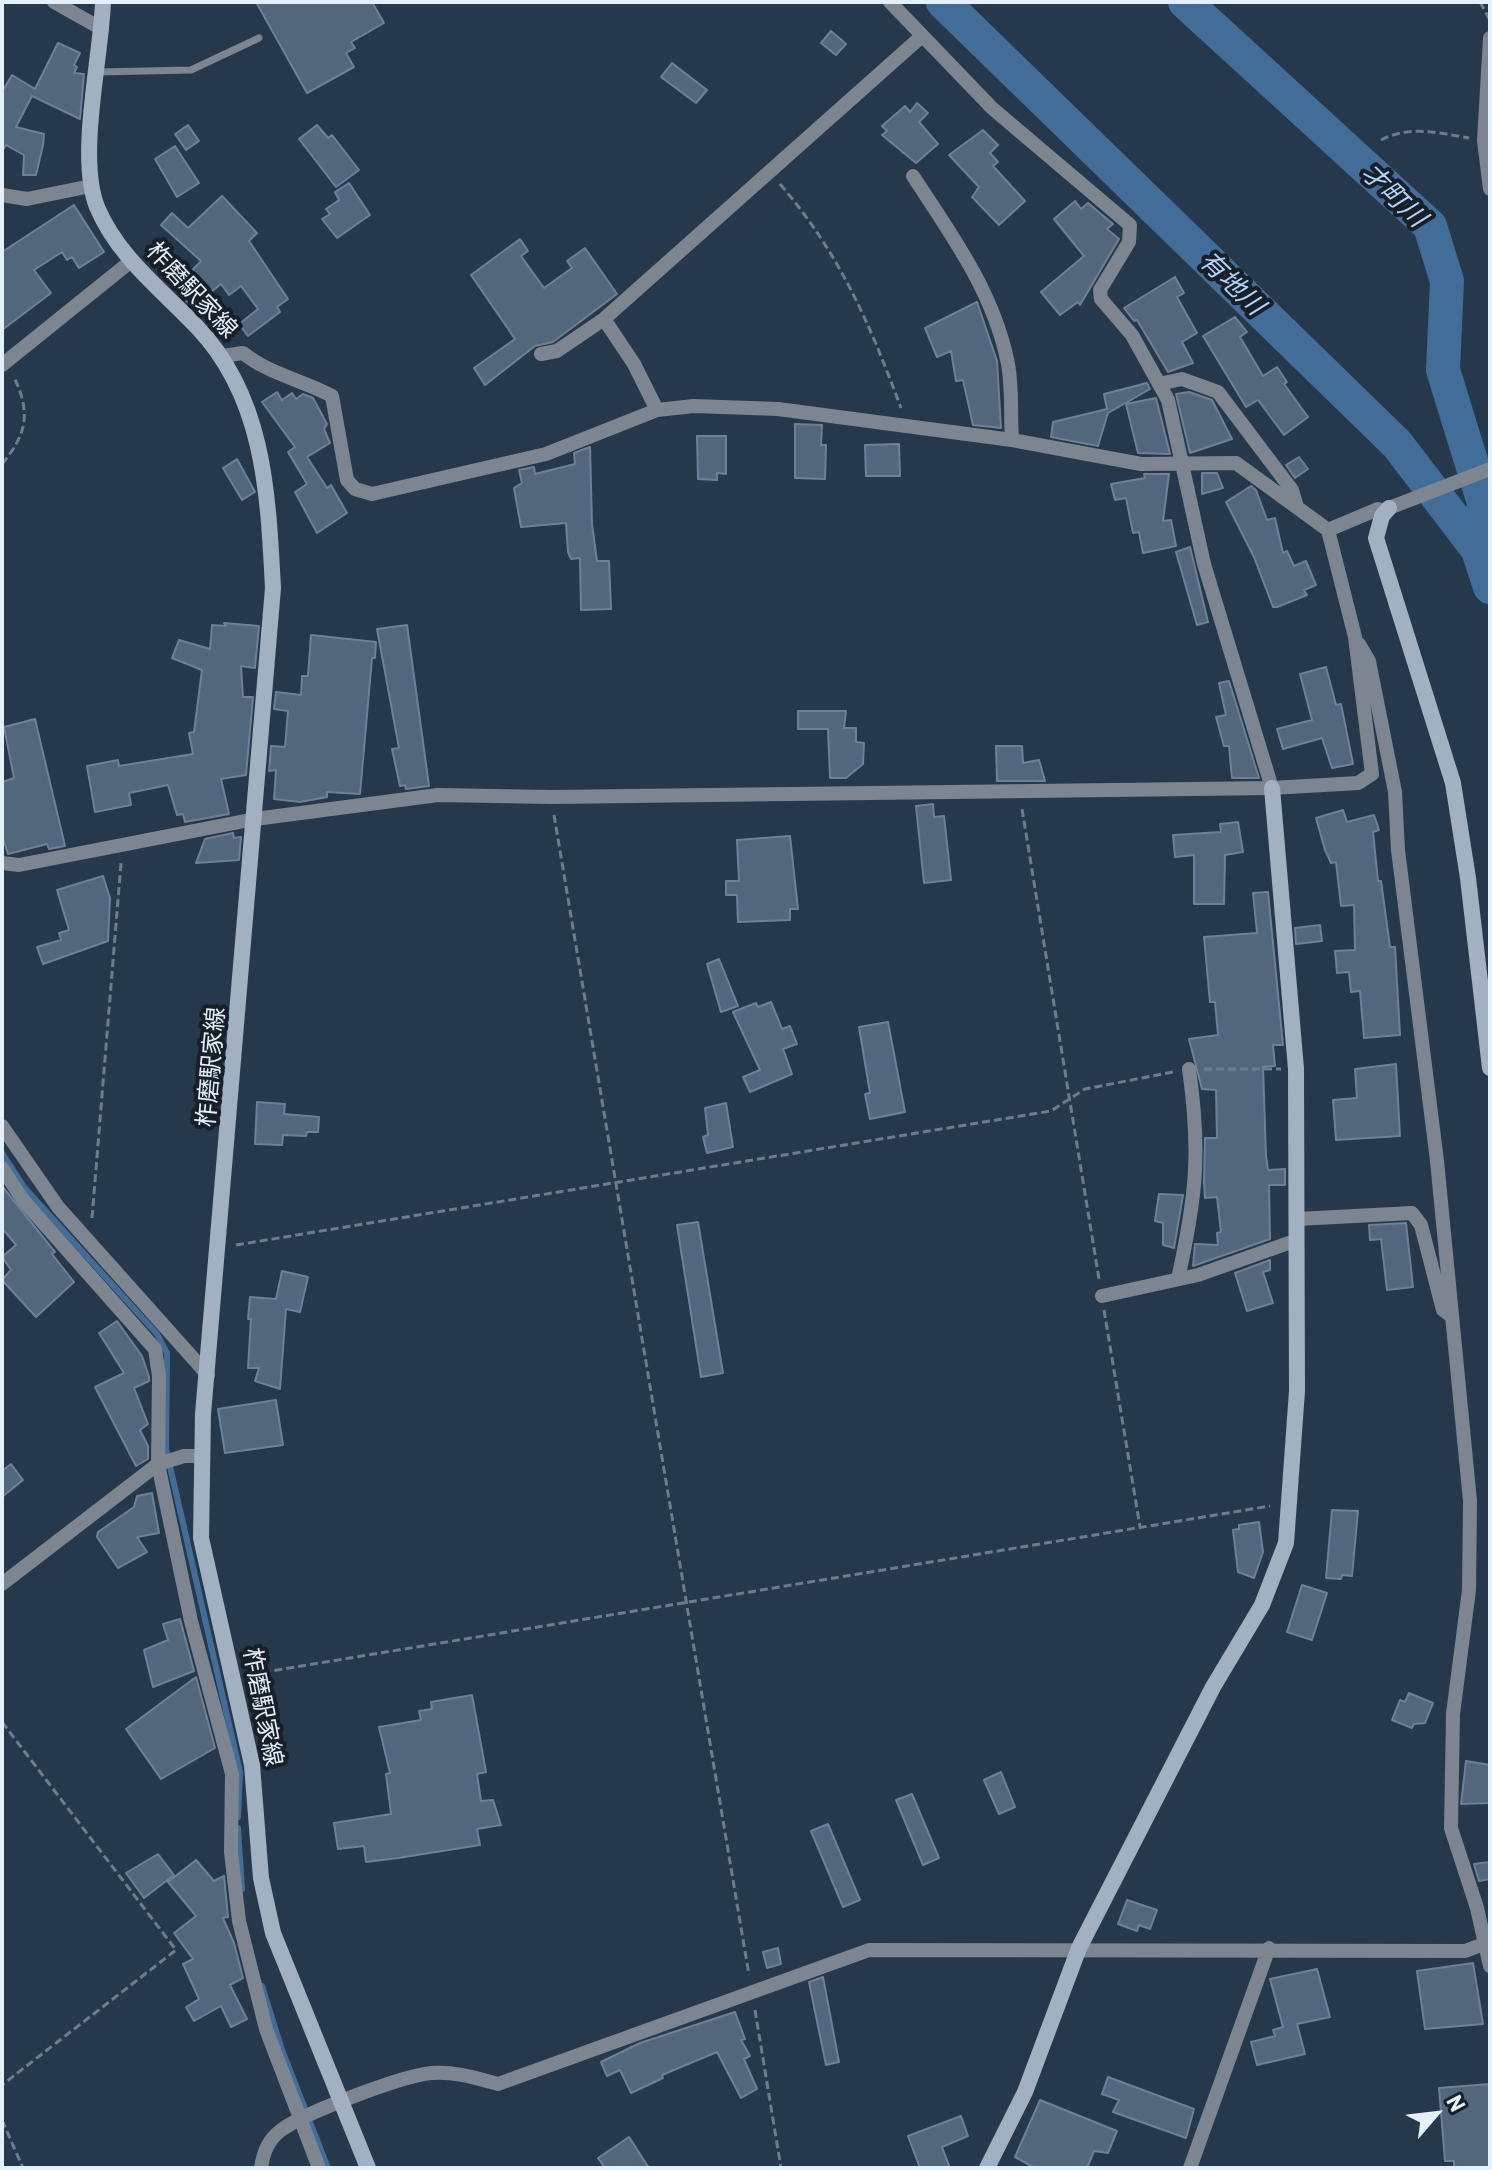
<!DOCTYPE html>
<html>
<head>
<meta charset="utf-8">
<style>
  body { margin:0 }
  #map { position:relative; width:1492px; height:2170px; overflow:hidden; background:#26394c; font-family:Barlow,sans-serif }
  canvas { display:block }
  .frame { position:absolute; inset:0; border:4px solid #e5f0fd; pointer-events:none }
  .north { position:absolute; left:1396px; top:2074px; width:80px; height:80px; -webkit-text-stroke:6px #171f28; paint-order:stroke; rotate:62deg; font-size:22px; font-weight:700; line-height:32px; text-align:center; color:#e5f0fd }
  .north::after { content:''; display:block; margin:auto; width:28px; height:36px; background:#e5f0fd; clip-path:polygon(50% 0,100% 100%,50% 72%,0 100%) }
</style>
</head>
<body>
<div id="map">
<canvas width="1492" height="2170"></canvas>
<div class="frame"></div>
<div class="north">N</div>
</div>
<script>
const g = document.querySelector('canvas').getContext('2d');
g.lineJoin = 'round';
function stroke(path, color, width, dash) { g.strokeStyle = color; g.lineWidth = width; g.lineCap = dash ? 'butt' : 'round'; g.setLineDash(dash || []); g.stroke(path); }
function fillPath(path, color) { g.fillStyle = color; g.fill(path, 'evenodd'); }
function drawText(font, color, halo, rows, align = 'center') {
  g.font = font + ' Barlow,"Noto Sans JP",sans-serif'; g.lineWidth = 8; g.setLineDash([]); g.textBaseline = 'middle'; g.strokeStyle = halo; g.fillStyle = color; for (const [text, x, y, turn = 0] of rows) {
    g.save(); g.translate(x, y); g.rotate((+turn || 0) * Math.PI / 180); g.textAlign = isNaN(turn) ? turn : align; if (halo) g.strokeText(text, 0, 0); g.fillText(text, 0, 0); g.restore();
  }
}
const stream = new Path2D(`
  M2,1153l22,34 133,147 10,19 -1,96 74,323 -2,45
  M238,1828l4,61
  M262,1986l19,61 47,121`);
const river = new Path2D(`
  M943,2l454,442 81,106 12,37
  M1185,2l245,224 17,55 -4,89 41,133 -6,47`);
const building = new Path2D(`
  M256,2h116l12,21 -33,19 4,6 -9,5 8,14 -47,26z
  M831,31l15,13 -10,11 -15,-12z
  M58,43l22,10 -6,12 3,2 -3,6 10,1 -4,45 -48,-23 -16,31 28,7 -1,11 -7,30h-13l1,-20 -18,-10 -4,6v-59l10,-17 23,14z
  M672,63l35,27 -11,13 -35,-26z
  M917,103l11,10 -9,9 19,22 -22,19 -34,-28 5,-4 -5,-5 23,-20 5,6z
  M188,125l11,16 -13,9 -11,-16z
  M317,125l11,13 4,-3 27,35 -23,17 -37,-48z
  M983,130l15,15 -8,8 8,9 -5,4 32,35 -26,24 -27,-28 7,-10 -30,-32z
  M175,146l24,37 -22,14 -22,-38z
  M349,183l21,32 -33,23 -15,-19 8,-5 -4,-5 13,-9 -4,-8z
  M222,196l35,37 -8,8 39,58 -11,8 3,5 -32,24 -9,-12 19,-15 -17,-23 -12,9 -8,-11 -29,23 -11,-12 6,-5 -7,-7 21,-22 -40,-36 11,-12 16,15z
  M1075,201l6,8 7,-6 25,21 -6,5 12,10 -39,66 -2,-3 -18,13 -19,-23 43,-36 -30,-37z
  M74,205l30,47 -25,16 -7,-11 -5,3 -5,-8 -28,18 17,23 -49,37v-78z
  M520,239l8,12 -7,5 23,32 28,-20 -5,-7 18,-13 32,46 -64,48 -18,4 -50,39 -11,-17 41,-29 -44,-64z
  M1175,277l9,16 -7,4 20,36 -15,9 11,21 -25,9 -31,-52 -3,1 -10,-13z
  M977,302l20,59 4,67 -28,-3 -10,-45 -7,1 -5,-30 -14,6 -12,-29z
  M1235,317l12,15 -7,5 23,39 14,-9 10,15 -3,2 24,33 -24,18 -26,-35 -12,7 -43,-71z
  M1147,383l3,6 -42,24 -10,33 -47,-9 2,-15 54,-13 -3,-15z
  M277,392l5,8 10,-7 4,6 7,-5 10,4 14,26 -3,5 6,14 -23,14 20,31 4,-3 16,28 -30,20 -22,-41 12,-8 -19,-32 7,-5 -33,-45z
  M1189,392l23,8 20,39 -42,14 -14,-59z
  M1156,398l14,56 -32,-1 -12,-49z
  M795,424l27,1 -1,20h5l-1,34 -30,-1z
  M697,436h29v38l-9,-1v7l-19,-1z
  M899,444l1,32h-34l-1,-31z
  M590,447l2,77 5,37h12l2,48 -30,1 -1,-52 -9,1 -3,-7 -2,-29 -45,4 -7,-39 8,-5 -3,-13 15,-3 1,7 40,-10 -1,-11z
  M1299,457l9,12 -13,9 -9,-13z
  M237,459l18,33 -13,8 -19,-32z
  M1202,473h15l6,15 -21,6z
  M1144,474h25l-6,47 8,-1 5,26 -33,7 -4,-21 -6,1 -7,-35 -11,2 -4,-16 34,-6z
  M1251,486l5,4 11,30 8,-2 8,35 4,-2 7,15 12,-5 10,24 -12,5 3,5 -30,12h-4l-19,-50 -28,-55z
  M1190,547l18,75 -11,3 -21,-73z
  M224,623l35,3 -4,42 -14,-2 2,31h10l-7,78 -25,4 8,35 -44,8 -2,-8 -6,1 -9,-30 -39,8 2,12 -36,7 -8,-46 31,-6 1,6 74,-12 -4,-21 5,-1 8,-62 -30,-12 7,-18 31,9 2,-24 14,1z
  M407,625l22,161 -23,3 -1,-4 -5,1 -8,-37 7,-1 -22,-119z
  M311,635l65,7 -1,16h-3l-12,136 -33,-2v5l-27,5 -26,-3 2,-29 -7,1 2,-25 14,1 3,-36 -14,-2 2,-17 25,3 1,-19h6z
  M1326,667l10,38 5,-1 12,60 -21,4 -10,-30 -39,11 -6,-20 35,-9 -12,-46z
  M1229,681l30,97h-27l-3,-32h-5l-8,-29 10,-2 -7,-32z
  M798,711h48l-2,17h12v14l8,1 -1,21 -17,14h-16l-2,-49h-30z
  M35,719l30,127 -16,3 -2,-5 -39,10 -6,-19v-53l12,-4 -10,-51z
  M996,746h26l1,17 16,-3 6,21h-48z
  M933,804l1,13 10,-1 7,64 -27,3 -8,-77z
  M1343,810l4,12 27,-7 5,15 -6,2 5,49h3l9,66h5l5,88 -36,3 -4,-47 -9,1 -2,-20 -12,1 -2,-22 20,-1 -1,-45 -13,1 -5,-44 -5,1 -6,-13 -9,-32z
  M1238,822l5,30 -18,3 -1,49h-30v-49l-19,2 -2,-22 48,-3 -1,-8z
  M233,833l1,5 7,-1 -2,23 -43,3 9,-24z
  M790,836l8,73h-8v11l-52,2 -1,-27h-11v-14h13l-2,-41z
  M103,876l7,22 -2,43 -65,23 -6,-17 24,-7 -2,-7 10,-3 -12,-40z
  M1268,892l15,153h-10l2,21 -12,1 3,89 2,14 17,-1v16h-16l1,54 -77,27 2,-22 23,1 -1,-12 4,-1 -4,-35 -12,1 -1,-16 1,-44h12l-1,-48 -14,-1 -13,-50 29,-4 -3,-33h-5l-6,-65 53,-4 -4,-40z
  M1320,925l2,16 -26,3 -1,-16z
  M719,959l19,47 -17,6 -14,-48z
  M771,1002l11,27 8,-3 7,18 -14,5 9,25 -42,18 -7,-15 17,-7 -27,-58 23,-9 2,4z
  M888,1022l17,90 -35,7 -5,-25 5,-1 -11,-66z
  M1396,1064l4,72 -64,4 -3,-40 24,-2 -2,-29z
  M257,1102l28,2 -1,10 35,3 -1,15h-11l-1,4 -23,-1 -1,10 -27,-1z
  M726,1103l7,44 -26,6 -4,-16 5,-2 -3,-27z
  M2,1186l53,66 -3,2 22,28 -38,35 -34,-37 9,-10 -9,-13 14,-12 -14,-17z
  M1159,1194l24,1 -9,53 -11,-3v-22l-8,-2z
  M698,1222l25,151 -22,4 -24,-152z
  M1406,1223l7,64 -26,3 -6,-51 -11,1 -1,-15z
  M1270,1260v10l-7,2 10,31 -26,8 -12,-38z
  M282,1271l26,6 -8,35 -14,-3 -6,80 -25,-8 4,-13h-11l3,-49h-3l2,-22 26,2z
  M117,1321l25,35 7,21v4l-15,7 14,36 -8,6 8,16v13l-12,7 -41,-79 29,-14 -25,-40z
  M276,1400l7,45 -58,8 -7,-44z
  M11,1464l12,16 -21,17v-26z
  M152,1493l7,40 -22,4 10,15 -29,16 -21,-31 1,-5 36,-25 3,-11z
  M1332,1510l26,1 -6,65 -10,-1 -1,4 -15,-1z
  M1259,1522l4,30 -9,26 -16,-6 -5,-42 6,-1v-4z
  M1302,1585l25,8 -15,47 -25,-8z
  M180,1619l14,52 -41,16 -9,-37 24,-10 -5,-16z
  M196,1677l19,71 -54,31 -35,-50z
  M1409,1693l24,10 -8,20 -11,1 -2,4 -20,-8 8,-20 5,2z
  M472,1695l14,77 -9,2 4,27 12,-1 8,25 -24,4 3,16 -82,13 -32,4 -2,-16 -26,3 -4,-26 57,-9 -5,-40 4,-1 -11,-46 42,-7 -2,-9 13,-2 -1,-7z
  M1466,1761l24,4v38l-29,1z
  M1001,1772l14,35 -16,7 -15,-34z
  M912,1794l27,64 -16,7 -27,-65z
  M828,1824l32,76 -17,7 -32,-76z
  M158,1854l16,21 -30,23 -18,-25z
  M196,1860l18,21 10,-5 4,41 -5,1 11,25 9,35 -13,7 17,34 -16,8 -10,-21 -27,15 -8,-14 13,-8 -16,-35 10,-5 -19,-26 22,-17 -28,-34z
  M1490,1862v17l-11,2 -5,-17z
  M1127,1900l30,10 -7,19 -11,-4 -2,6 -19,-7z
  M778,1948l3,16 -14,4 -4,-16z
  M1473,1963l10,61 -58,5 -8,-58z
  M1317,1969l13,48 -33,7 8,30 -48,11 -6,-23 24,-6 -2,-6 10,-3 -13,-48z
  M823,1977l16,85 -13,3 -17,-83z
  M735,2012l10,27 -4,1 9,16 -6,3 13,30 -16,9 -24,-46 -55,23 1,3 -32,15 -11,-23 -13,6 -6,-14 39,-19z
  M1108,2077l86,32 -8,29 -73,-26 6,-12 -17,-6z
  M1490,2084v83l-36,1v-7h-9l-6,-73z
  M1040,2100l77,31 -9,22 -14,-2 -7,17h-52l-20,-11z
  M961,2116l7,20 -26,11 8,21h-30l-12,-32z
  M629,2137l20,31h-44l-7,-10z`);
const path = new Path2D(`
  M1480,2l10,18
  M1381,140c29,-15 57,-7 88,-2
  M780,184c60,70 89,138 121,224
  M2,464c25,-30 29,-51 12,-87
  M1022,809l77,470
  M554,815l195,1160
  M1204,1069h77
  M92,1218l29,-355
  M236,1245l815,-134 34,-22 88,-17
  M1104,1310l36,217
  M247,1654l6,11 12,7 1005,-166
  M2,1722l174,228 -174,135
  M755,2010l26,158
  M2,2120l21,48`);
const lane = new Path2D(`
  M98,72l93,-2 68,-32`);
const street = new Path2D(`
  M54,2l48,27
  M890,2l102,106 138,117 -1,17 -29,48 1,9 31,36 36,65 36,164 68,224
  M1490,38l-6,103 6,48
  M913,176c38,58 79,114 94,183 6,25 3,54 5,81
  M2,195l25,4 64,-13
  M604,319l30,45 23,46
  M541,354l16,-3 47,-32 318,-283
  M2,365l128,-103
  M1159,384l23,-5 36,13 74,98 5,17
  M1389,508l101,-39
  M1328,530l50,-21 7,3
  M1359,644l10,17 26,131 3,58 39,311 33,340 -1,89 -16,124 -2,114 26,80 13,58
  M2,863l17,2 236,-46 183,-24 113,2 721,-9 86,-5 14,-9 -17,-137 -27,-107 -92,-67 -95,1 -129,-24 -234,-31 -84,-3 -37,4 -111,44 -174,40 -17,-5 -8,-9 -15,-84c-30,-16 -63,-22 -89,-43l-20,3
  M2,1126l56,81 150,168
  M2,1168l21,32 132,149 4,27 -1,88 33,157 41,153 -1,78 8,69 27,108 53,139
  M1297,1219l115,-6 9,12 22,85 8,6
  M1178,1279c18,-82 23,-126 11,-210
  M1102,1296l96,-21 99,-35
  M2,1584l156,-120 26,-8h18
  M261,2168c2,-15 7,-28 19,-37 23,-18 122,-55 151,-58 23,-2 45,5 67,11l371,-134 596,1 19,-7
  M1190,2168l79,-220`);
const secondary = new Path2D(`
  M103,2c-2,57 -26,154 -6,205 21,50 64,82 100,120 68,71 71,168 76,261l-70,826 -2,124 51,227 9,113 12,55 95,235
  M1389,508l-7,8 -6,22 77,245 15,95 22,190
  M987,2168l38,-76 54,-144 134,-261 49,-82 24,-62 11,-152 -1,-322 -24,-281`);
const streetNames = [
  ["柞磨駅家線",192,290,47],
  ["柞磨駅家線",211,1067,-85],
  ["柞磨駅家線",263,1707,79]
];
const waterNames = [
  ["才町川",1394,195,44],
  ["有地川",1232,283,44]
];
stroke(stream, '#426d99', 6);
stroke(river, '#426d99', 34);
fillPath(building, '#52667c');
stroke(building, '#6c8198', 2);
stroke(path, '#6c7c8c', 3, [8, 4]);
stroke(lane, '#7c8590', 7);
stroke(street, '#7c8590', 14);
stroke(secondary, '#a2b1c2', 16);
drawText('24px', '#e5f0fd', '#171f28', streetNames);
drawText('italic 26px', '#b0d5fe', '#171f28', waterNames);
</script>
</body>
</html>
